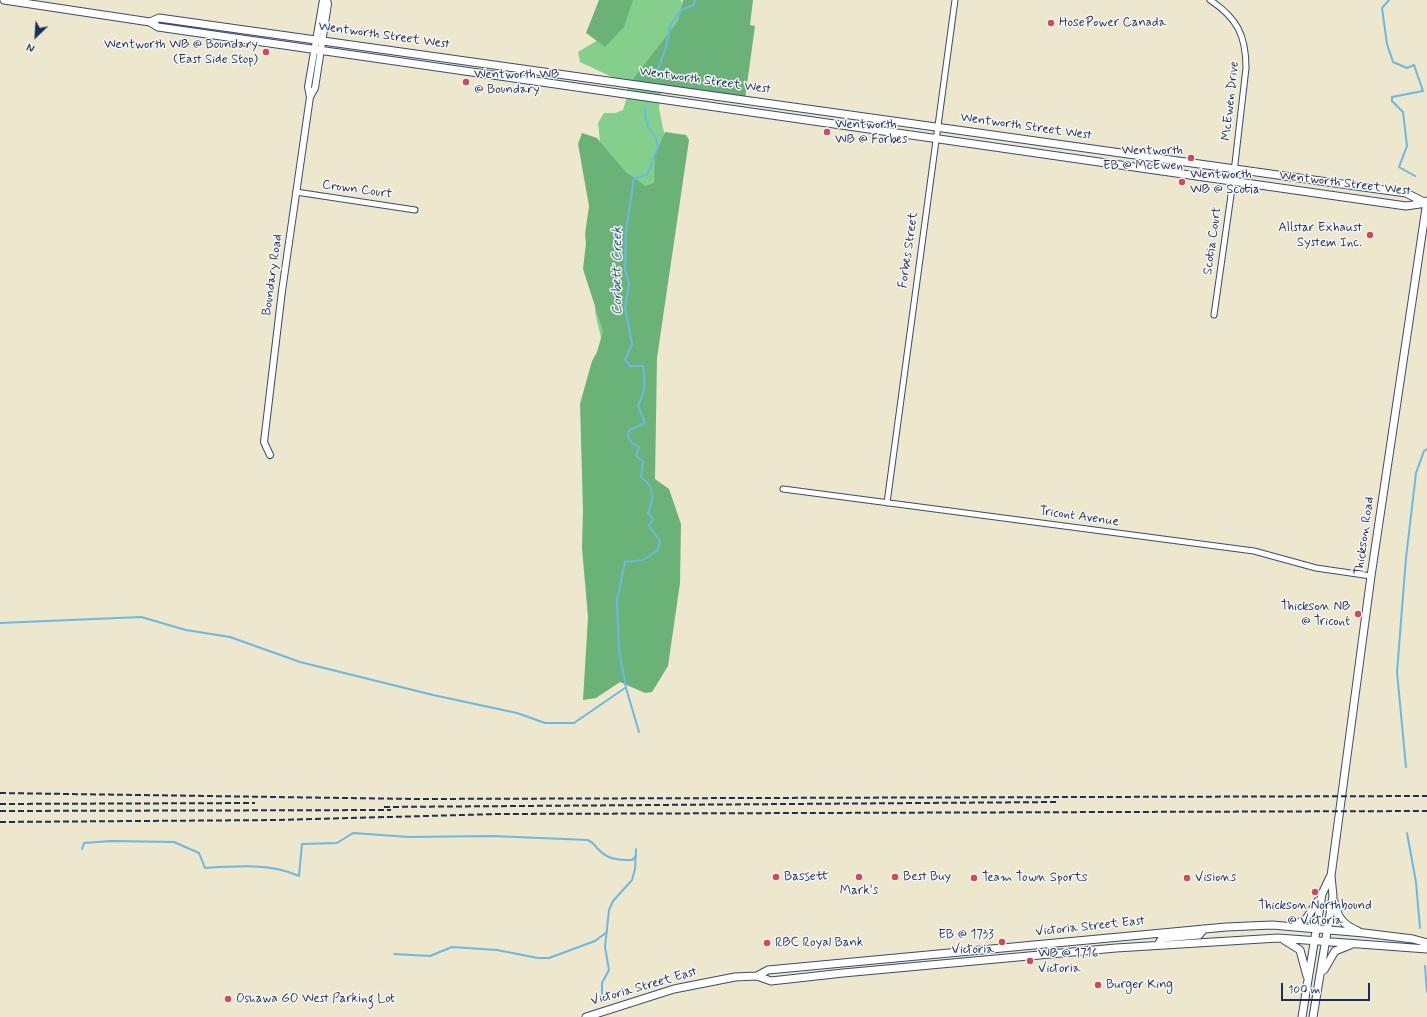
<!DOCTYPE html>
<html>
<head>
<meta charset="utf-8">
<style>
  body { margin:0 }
  #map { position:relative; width:1427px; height:1017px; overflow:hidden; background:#ece7cd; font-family:Mynerve,sans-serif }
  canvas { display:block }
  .north { position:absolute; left:16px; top:16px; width:40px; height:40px; -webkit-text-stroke:3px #f6f6f2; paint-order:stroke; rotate:205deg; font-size:11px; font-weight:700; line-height:16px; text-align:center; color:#1b2f5e }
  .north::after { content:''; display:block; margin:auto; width:14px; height:18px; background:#1b2f5e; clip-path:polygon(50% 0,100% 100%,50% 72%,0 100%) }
  .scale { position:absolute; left:1281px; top:983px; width:89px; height:18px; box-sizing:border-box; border:2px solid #1b2f5e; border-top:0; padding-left:5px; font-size:12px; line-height:14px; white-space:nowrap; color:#1b2f5e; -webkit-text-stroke:3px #f6f6f2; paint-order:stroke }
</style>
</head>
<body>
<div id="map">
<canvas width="1427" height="1017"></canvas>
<div class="north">N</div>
<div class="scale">100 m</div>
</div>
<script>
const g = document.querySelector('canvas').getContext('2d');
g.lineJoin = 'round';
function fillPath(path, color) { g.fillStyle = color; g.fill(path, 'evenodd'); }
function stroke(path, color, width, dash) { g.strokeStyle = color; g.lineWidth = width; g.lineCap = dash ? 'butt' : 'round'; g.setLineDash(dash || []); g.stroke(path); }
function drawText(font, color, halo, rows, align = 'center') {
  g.font = font + ' Mynerve,sans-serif'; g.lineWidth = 3; g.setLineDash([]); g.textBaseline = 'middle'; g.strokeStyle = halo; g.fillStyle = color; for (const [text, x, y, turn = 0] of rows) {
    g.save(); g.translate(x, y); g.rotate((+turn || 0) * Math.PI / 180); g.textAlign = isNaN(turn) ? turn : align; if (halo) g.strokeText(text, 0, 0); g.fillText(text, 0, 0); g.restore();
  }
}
const green = new Path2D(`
  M620,0h61l1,5 -2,31 -18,45 -3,27 11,54 -68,180 -7,-30 3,-52 37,-80 -7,-8 -26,-12 -4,-37 6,-10h11l8,-3 5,-16 -1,-10 -47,-22 -2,-10 20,-12z`);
const forest = new Path2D(`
  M599,0h34l-9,27 -19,20 -19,-14z
  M683,0h70l-3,25 5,1 -10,73 -115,-16 48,-62z
  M665,132l21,3 3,5 -32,218 -2,121 14,10 12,35 -1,59 -12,83 -16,26 -7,1 -25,-11 -24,16 -13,2 5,-83 -6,-69 1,-38 -3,-106 12,-43 5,-9 6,-21 -20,-62 3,-26 -1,-9 4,-28 -11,-62 4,-11 15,5 26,31 22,17 9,-3 1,-27z`);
const stream = new Path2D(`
  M1389,0l-7,8 5,36 6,18 14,6 7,-3 9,26 -31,6v4l11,11 4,34 -8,21 16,9
  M656,75l10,-28 4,-20 7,-12 6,-6 11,-4 1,-5
  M0,623l141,-6 45,13 44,7 70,25 133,33 84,18 28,10h29l51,-35
  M639,732l-13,-44 -7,-38 -2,-50 8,-38 18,-2 15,-10 2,-9 -11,-15 4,-7 -5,-6c6,-14 7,-27 -7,-36l2,-16 -7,-5 3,-9 -7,-4 -4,-7 1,-6 16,-7 -7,-17c8,-16 7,-23 5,-40h-13l-5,-6 7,-16 -7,-36 4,-25 -4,-13 1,-39 8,-53 13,-3 11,-28 -2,-9 -8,-11 -3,-12v-7
  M1406,767l-9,-95 9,-114 10,-85 8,-22 3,-2
  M1407,833l9,49 4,46
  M82,849l2,-6 27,-2 63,1 25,11 6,15c30,-2 67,-5 94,8l3,-32 35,-1 16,-10 56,4 83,-1 96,4c6,3 7,6 11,10 9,10 21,10 33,10l4,-4
  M394,954l36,2 22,-9 45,3 41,8h11l46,-17 12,-9
  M1425,966l2,26
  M602,994v-11l7,-13 -4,-23 4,-37 4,-9 19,-21 3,-11 1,-20`);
const minor = new Path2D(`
  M1210,0c27,18 36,35 36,68l-13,113 -19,134
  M296,192l119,18
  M783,489l471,62 62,17 55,8
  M887,503l68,-503`);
const tertiary = new Path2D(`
  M310,97l5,-9 13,-84 -1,-4
  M270,455l-6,-13 18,-151 28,-194 -2,-10 15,-87`);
const secondary = new Path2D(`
  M4,0l146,22 8,5 1248,179 21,-3
  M150,22l9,-4 1247,175 20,10
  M1334,901c3,16 9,24 24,30
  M1292,926l14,-7 12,-18
  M1284,940l16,10 7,26
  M1158,945l4,-7 37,-3 5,-6
  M1324,970l11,-19 15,-6
  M757,976l11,-6 458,-43 46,-2 92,8 49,6 14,4
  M586,1017l88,-28 61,-12 22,-1 14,5 72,-8 273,-25 162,-10 149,11
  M1302,1017l20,-123 8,-17
  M1313,1017l20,-121 -2,-20 40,-300 56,-375`);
const rail = new Path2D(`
  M0,793l414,6 1013,-3
  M0,804l255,-1
  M384,807l672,-5
  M0,811l391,-1
  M0,822l279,-2 219,-6 929,-3`);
const markers = [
  [1051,23,4,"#d1495b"],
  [266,52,4,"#d1495b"],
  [466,82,4,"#d1495b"],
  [827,132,4,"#d1495b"],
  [1191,158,4,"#d1495b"],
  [1182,182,4,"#d1495b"],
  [1370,235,4,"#d1495b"],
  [1358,614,4,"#d1495b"],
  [776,877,4,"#d1495b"],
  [859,877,4,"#d1495b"],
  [895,877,4,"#d1495b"],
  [974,878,4,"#d1495b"],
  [1187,878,4,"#d1495b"],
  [1315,892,4,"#d1495b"],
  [1002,942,4,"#d1495b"],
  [767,943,4,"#d1495b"],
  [1030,961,4,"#d1495b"],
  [1098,985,4,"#d1495b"],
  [228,999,4,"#d1495b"]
];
const poiNames = [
  ["HosePower Canada",1059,23],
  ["Wentworth WB @ Boundary",258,45,"right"],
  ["(East Side Stop)",258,60,"right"],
  ["Wentworth WB",474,75],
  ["@ Boundary",474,90],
  ["Wentworth",835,125],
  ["WB @ Forbes",835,140],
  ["Wentworth",1183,151,"right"],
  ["EB @ McEwen",1183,166,"right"],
  ["Wentworth",1190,175],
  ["WB @ Scotia",1190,190],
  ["Allstar Exhaust",1362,228,"right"],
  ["System Inc.",1362,243,"right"],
  ["Thickson NB",1350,607,"right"],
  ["@ Tricont",1350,622,"right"],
  ["Bassett",784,877],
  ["Best Buy",903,877],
  ["Team Town Sports",982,878],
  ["Visions",1195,878],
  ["Mark's",859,891,"center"],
  ["Thickson Northbound",1315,906,"center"],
  ["@ Victoria",1315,921,"center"],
  ["EB @ 1733",994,935,"right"],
  ["Victoria",994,950,"right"],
  ["RBC Royal Bank",775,943],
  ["WB @ 1716",1038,954],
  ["Victoria",1038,969],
  ["Burger King",1106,985],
  ["Oshawa GO West Parking Lot",236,999]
];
const streetNames = [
  ["Wentworth Street West",384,36,8],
  ["Wentworth Street West",705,81,8],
  ["McEwen Drive",1231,101,-84],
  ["Wentworth Street West",1026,127,8],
  ["Wentworth Street West",1345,184,7],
  ["Crown Court",357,190,8],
  ["Scotia Court",1213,241,-82],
  ["Forbes Street",909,250,-82],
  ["Boundary Road",273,275,-82],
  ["Tricont Avenue",1079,517,8],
  ["Thickson Road",1365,536,-82],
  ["Victoria Street East",1090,927,-6],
  ["Victoria Street East",644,987,-16]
];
const waterNames = [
  ["Corbett Creek",618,271,-90]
];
fillPath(green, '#84cf8c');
fillPath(forest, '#6bb278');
stroke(stream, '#69b9e4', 2);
stroke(minor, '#3a4b6f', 7);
stroke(tertiary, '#3a4b6f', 8);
stroke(secondary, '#3a4b6f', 9);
stroke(minor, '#fff', 5);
stroke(tertiary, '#fff', 6);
stroke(secondary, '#fff', 7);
stroke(rail, '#1b2f5e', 2, [6, 3]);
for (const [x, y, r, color] of markers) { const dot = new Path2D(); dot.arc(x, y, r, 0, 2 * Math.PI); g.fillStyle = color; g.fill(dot); stroke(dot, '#f6f6f2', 1.5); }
drawText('13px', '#1b2f5e', '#f6f6f2', poiNames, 'left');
drawText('13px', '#1b2f5e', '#f6f6f2', streetNames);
drawText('italic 14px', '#325886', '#f6f6f2', waterNames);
</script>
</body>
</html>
